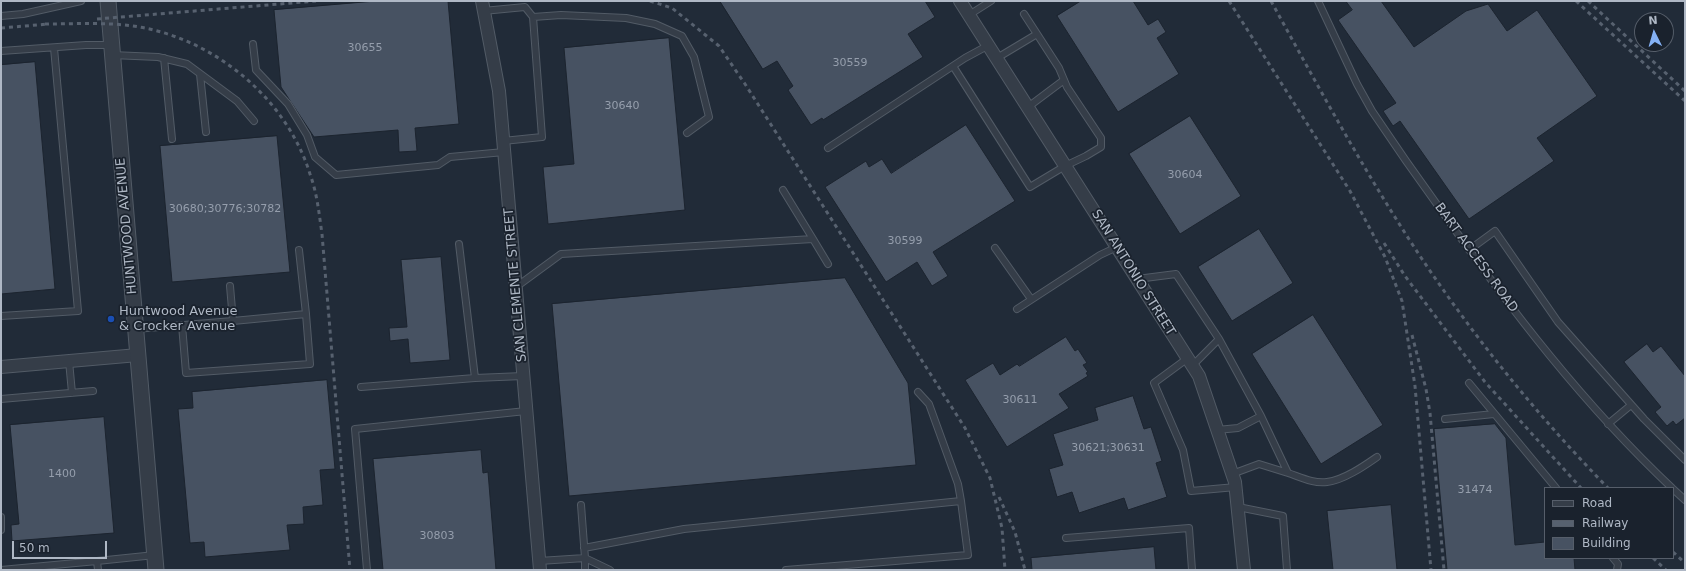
<!DOCTYPE html>
<html>
<head>
<meta charset="utf-8">
<style>
  body { margin:0 }
  #map { position:relative; width:1686px; height:571px; overflow:hidden; background:#212b38; font-family:"DejaVu Sans",sans-serif }
  canvas { display:block }
  .frame { position:absolute; inset:0; border:2px solid #afb8c5; pointer-events:none }
  .legend { position:absolute; left:1544px; top:487px; width:130px; height:72px; box-sizing:border-box; background:#1a222d; border:1px solid #565e6a; margin:0; padding:5px 7px; list-style:none; font-size:12px; color:#afb8c5 }
  .legend li { display:flex; align-items:center; gap:8px; height:20px }
  .legend b { width:20px; border:1px solid #565e6a }
  .north { position:absolute; left:1634px; top:12px; width:40px; height:40px; box-sizing:border-box; background:#1a222d; border:1px solid #565e6a; border-radius:50%; rotate:355deg; font-size:11px; font-weight:700; line-height:16px; text-align:center; color:#afb8c5 }
  .north::after { content:''; display:block; margin:auto; width:14px; height:18px; background:#84b1f5; clip-path:polygon(50% 0,100% 100%,50% 72%,0 100%) }
  .scale { position:absolute; left:12px; top:541px; width:95px; height:18px; box-sizing:border-box; border:2px solid #afb8c5; border-top:0; padding-left:5px; font-size:12px; line-height:14px; white-space:nowrap; color:#afb8c5; -webkit-text-stroke:3px #1a222d; paint-order:stroke }
</style>
</head>
<body>
<div id="map">
<canvas width="1686" height="571"></canvas>
<div class="frame"></div>
<ul class="legend">
<li><b style="height:5px;background:#353d48"></b>Road</li>
<li><b style="height:5px;background:#57616f"></b>Railway</li>
<li><b style="height:11px;background:#475262"></b>Building</li>
</ul>
<div class="north">N</div>
<div class="scale">50 m</div>
</div>
<script>
const g = document.querySelector('canvas').getContext('2d');
g.lineJoin = 'round';
function fillPath(path, color) { g.fillStyle = color; g.fill(path, 'evenodd'); }
function stroke(path, color, width, dash) { g.strokeStyle = color; g.lineWidth = width; g.lineCap = dash ? 'butt' : 'round'; g.setLineDash(dash || []); g.stroke(path); }
function drawText(font, color, halo, rows, align = 'center') {
  g.font = font + ' "DejaVu Sans",sans-serif'; g.lineWidth = 3.5; g.setLineDash([]); g.textBaseline = 'middle'; g.strokeStyle = halo; g.fillStyle = color; for (const [text, x, y, turn = 0] of rows) {
    g.save(); g.translate(x, y); g.rotate((+turn || 0) * Math.PI / 180); g.textAlign = isNaN(turn) ? turn : align; if (halo) g.strokeText(text, 0, 0); g.fillText(text, 0, 0); g.restore();
  }
}
const building = new Path2D(`
  M376,1h72l11,123 -44,4 2,23 -18,1 -1,-22 -84,7 -33,-50 -7,-77z
  M720,1h205l10,16 -27,17 15,23 -100,63 -1,-2 -11,7 -23,-35 5,-4 -16,-25 -14,8z
  M1081,1h52l15,24 10,-6 8,13 -9,6 22,36 -61,38 -61,-96z
  M1346,1h35l33,46 52,-36 22,-7 19,27 30,-21 60,86 -60,42 17,23 -85,58 -69,-98 -7,5 -10,-15 13,-8 -58,-83 14,-10z
  M669,38l16,172 -137,14 -5,-57 31,-3 -10,-116z
  M35,62l20,227 -54,5v-229z
  M1190,116l51,80 -61,38 -51,-80z
  M966,125l49,76 -82,51 15,24 -16,10 -15,-24 -31,20 -61,-95 41,-26 3,6 13,-8 9,14z
  M277,136l13,136 -118,10 -12,-136z
  M1259,229l34,54 -61,38 -34,-54z
  M441,257l9,103 -40,3 -2,-24 -18,2 -1,-13 18,-1 -6,-67z
  M845,278l63,105 8,82 -347,31 -17,-192z
  M1313,315l70,110 -62,39 -69,-110z
  M1066,337l9,14 3,-2 9,14 -4,2 5,7 -2,1 2,3 -29,18 10,14 -62,39 -42,-67 28,-17 7,12 17,-11 2,2z
  M1647,344l6,8 8,-6 24,30v42l-9,7 -3,-4 -6,5 -12,-14 6,-5 -37,-45z
  M327,380l8,89 -15,1 3,35 -20,2 1,17 -17,1 3,25 -85,7 -1,-15 -14,1 -12,-134 15,-1 -1,-16z
  M1133,396l11,33 7,-2 11,34 -6,2 11,34 -39,13 -4,-12 -45,15 -7,-21 -15,5 -8,-28 14,-4 -10,-31 45,-14 -3,-12z
  M104,417l10,116 -102,8 -1,-16 8,-1 -9,-99z
  M1495,424l11,14 9,107 30,-3v16h29l1,12h-128l-13,-141z
  M481,450l2,23 5,-1 8,98h-113l-10,-111z
  M1391,505l6,65h-64l-6,-59z
  M1154,547l2,23h-124l-1,-12z`);
const service = new Path2D(`
  M1318,1l39,83 15,27c22,33 45,66 69,99 69,99 143,195 231,278
  M483,11l42,-4 8,10 9,120 -39,4
  M1024,14l13,20
  M969,15l22,-14
  M1,16l22,-2 58,-13
  M533,17l28,-2 65,3 29,6 27,12 12,21 15,60 -22,16
  M253,44l3,26 32,34 19,31 8,22 21,18 102,-10 12,-8 54,-5
  M1,51l85,-6h26
  M112,55l46,2 29,7 50,37 17,20
  M164,58l8,81
  M953,66l77,121 35,-21 21,-10 15,-9v-9l-34,-51 -8,-19 -22,-34 -40,24
  M200,74l6,58
  M1028,107l36,-27
  M828,148l137,-90 24,-13
  M813,239l15,25
  M459,244l16,134 48,-2
  M995,248l36,51
  M1469,250l26,-19 63,91 86,97 41,41
  M1137,279l39,-5 43,65 -27,27
  M516,287l45,-33 252,-15 -30,-49
  M1017,309l83,-54 17,-8
  M1,316l77,-5 -24,-263
  M233,321l73,-7 -7,-64
  M182,325l4,48 124,-9 -4,-50
  M135,329l98,-8 -3,-35
  M1188,358l-34,25 29,67 8,41 45,-4
  M69,361l3,32
  M1469,383l87,105
  M361,387l114,-9
  M918,392l11,12 29,80 3,17
  M1,399l92,-8
  M1445,419l49,-5
  M1608,424l23,-19
  M1217,430l21,-2 23,-12 -42,-77
  M1288,473c12,4 26,11 39,9 17,-2 37,-16 50,-25
  M1232,474l27,-10 29,9 -27,-57
  M1673,489l12,11
  M1238,507l45,9 4,54
  M1,517v13
  M1066,538l123,-10 3,42
  M584,548l100,-19 277,-28 7,54 -182,15
  M1613,558l5,6 -1,6
  M539,561l46,-3 -4,-53
  M1,570l96,-9
  M98,570l-1,-9 58,-6
  M367,570l-12,-141 171,-18
  M585,570v-12l25,12`);
const minor = new Path2D(`
  M482,1l17,90 41,479
  M960,1l239,375 36,106 9,88
  M1,367l137,-12`);
const tertiary = new Path2D(`
  M108,1l48,569`);
const rail = new Path2D(`
  M650,1l22,7 47,38 26,38 220,344 25,50 12,50 3,42
  M1229,1l121,190 35,66 17,44 13,85 16,184
  M1271,1c43,78 86,157 134,232 59,92 127,177 203,255
  M1576,1l109,100
  M1588,1l97,90
  M97,19l219,-18
  M45,24c29,0 59,-2 88,2 79,11 153,71 177,148 7,19 9,39 12,60l28,336
  M1,28l48,-4
  M1384,243l21,33 80,106 96,106
  M1412,335l14,54 4,24 14,157
  M999,497l16,35 10,38
  M1673,552l12,11
  M1653,558l13,12`);
const markers = [
  [111,319,4,"#1a4fb4"]
];
const numberNames = [
  ["30655",365,48],
  ["30559",850,63],
  ["30640",622,106],
  ["30604",1185,175],
  ["30680;30776;30782",225,209],
  ["30599",905,241],
  ["30611",1020,400],
  ["30621;30631",1108,448],
  ["1400",62,474],
  ["31474",1475,490],
  ["30803",437,536]
];
const streetNames = [
  ["HUNTWOOD AVENUE",127,226,-95],
  ["BART ACCESS ROAD",1476,258,54],
  ["SAN ANTONIO STREET",1133,273,58],
  ["SAN CLEMENTE STREET",516,285,-95]
];
const poiNames = [
  ["Huntwood Avenue",119,312],
  ["& Crocker Avenue",119,327]
];
fillPath(building, '#475262');
stroke(building, '#1c242f', 1);
stroke(service, '#525b66', 8);
stroke(minor, '#525b66', 14);
stroke(tertiary, '#525b66', 17);
stroke(service, '#353d48', 6);
stroke(minor, '#353d48', 12);
stroke(tertiary, '#353d48', 15);
stroke(rail, '#57616f', 3, [4, 4]);
for (const [x, y, r, color] of markers) { const dot = new Path2D(); dot.arc(x, y, r, 0, 2 * Math.PI); g.fillStyle = color; g.fill(dot); stroke(dot, '#1a222d', 1.5); }
drawText('11px', '#959eac', null, numberNames);
drawText('13px', '#afb8c5', '#1a222d', streetNames);
drawText('13px', '#afb8c5', '#1a222d', poiNames, 'left');
</script>
</body>
</html>
